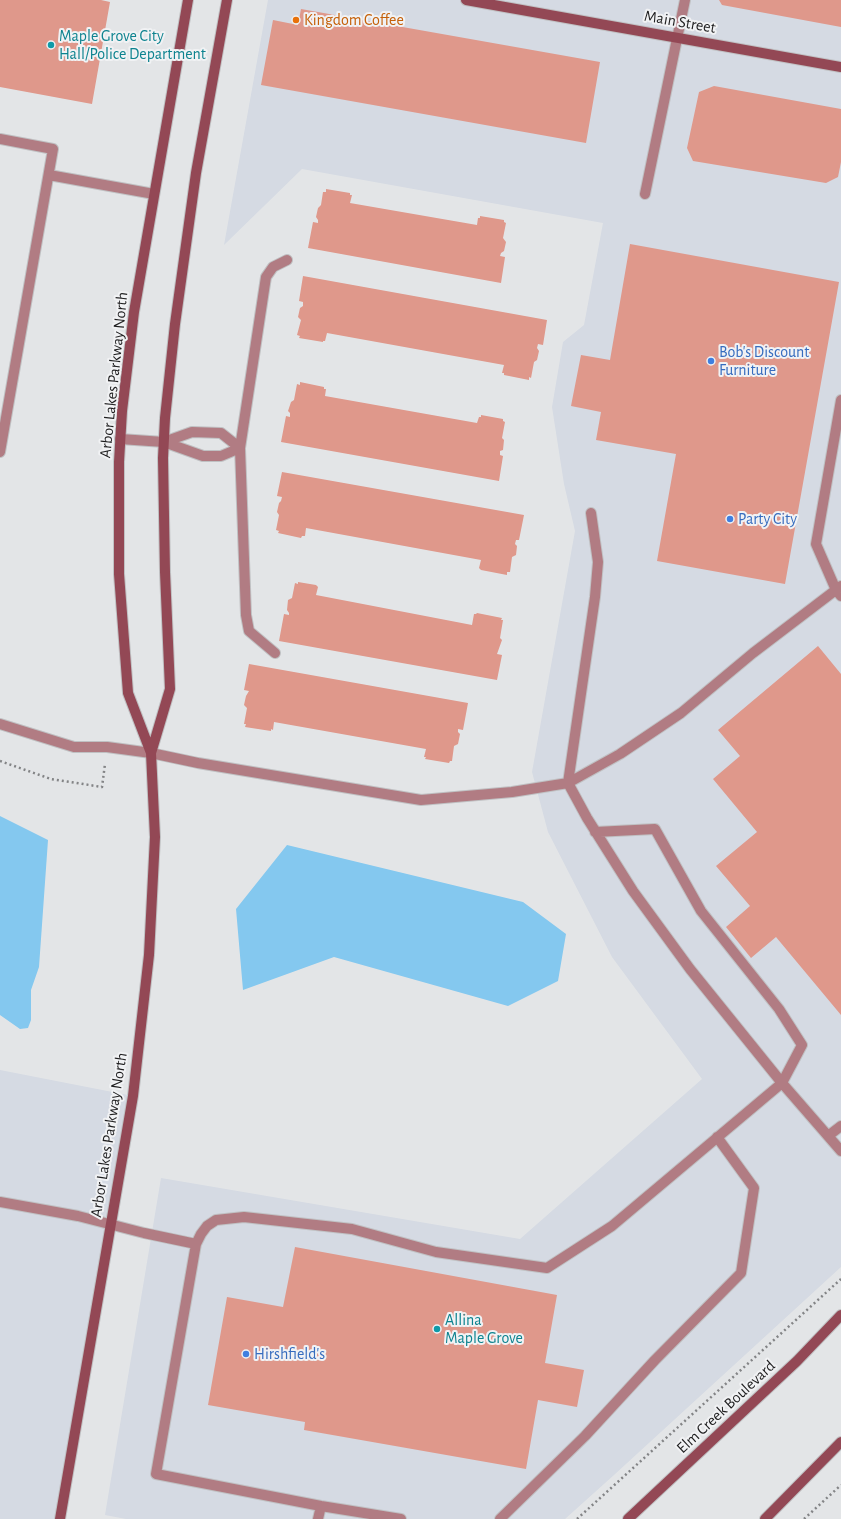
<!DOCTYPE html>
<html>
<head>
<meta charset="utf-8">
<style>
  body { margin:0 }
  canvas { display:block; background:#e3e5e7 }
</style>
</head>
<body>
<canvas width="841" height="1519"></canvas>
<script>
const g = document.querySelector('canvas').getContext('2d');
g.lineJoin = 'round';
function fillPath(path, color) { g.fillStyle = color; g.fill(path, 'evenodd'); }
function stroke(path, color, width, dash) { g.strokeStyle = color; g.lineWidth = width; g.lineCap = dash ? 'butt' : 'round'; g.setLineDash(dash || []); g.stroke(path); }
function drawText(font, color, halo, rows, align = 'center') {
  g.font = font + ' "Alegreya Sans",sans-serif'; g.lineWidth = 4; g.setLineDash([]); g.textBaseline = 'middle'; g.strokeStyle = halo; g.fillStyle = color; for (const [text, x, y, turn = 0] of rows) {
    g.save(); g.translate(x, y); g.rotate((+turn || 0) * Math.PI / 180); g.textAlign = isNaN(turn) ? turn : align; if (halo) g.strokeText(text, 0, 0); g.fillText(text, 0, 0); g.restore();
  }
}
const built = new Path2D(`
  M268,0h573v1267l-227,208 -49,44h-439l-21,-4 56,-337 359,61 182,-160 -90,-122 -64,-125 -16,-60 43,-241 -11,-47 -12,-77 11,-65 21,-17 19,-102 -301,-54 -78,76z
  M0,1070l133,26 -73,423h-60z`);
const water = new Path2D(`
  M0,816l48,24 -9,127 -8,23v30l-3,8 -8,1 -20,-14z
  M287,845l236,57 43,32 -8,47 -50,25 -174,-49 -91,33 -7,-81z`);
const building = new Path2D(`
  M0,0h101l9,2 -18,102 -92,-17z
  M719,0h122v27l-119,-22z
  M301,9l299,53 -14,81 -325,-58 12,-65 25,5z
  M714,86l127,23v53l-3,15 -12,6 -133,-22 -6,-13 12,-56z
  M326,189l24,4v2h2l-2,8 127,22 1,-7h2v-2l24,4v2l2,1 -3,15 3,4 -2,9 -3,2 -1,3 5,1 -4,26 -193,-35 5,-26 5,1v-3l-2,-3 2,-9 3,-3 2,-13h3z
  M630,244l209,38 -54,302 -128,-23 19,-107 -80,-14 5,-28 -30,-6 10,-51 29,5z
  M303,276l244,44 -4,25 -5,-1 -1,4 2,3 -2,9 -3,2 -3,16 -2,-1v3l-25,-5v-2h-2l2,-8 -177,-32 -2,8h-2v1l-24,-4 1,-2 -3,-1 4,-15 -3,-3 2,-9 3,-2v-4l-4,-1z
  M300,382l24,5v2h2l-1,7 152,27 2,-6h2v-2l22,4v2l2,1 -3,16 2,2 -1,10 -3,1v4l3,1 -4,25 -218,-39 5,-26 4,1v-4l-2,-2 3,-9 3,-2 3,-16 3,1z
  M282,472l242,43 -5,25h-3l-1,4 2,2 -1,9 -4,2 -2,15h-3v3l-26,-5 -2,-2 2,-8 -175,-32 -1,8h-3l-1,2 -23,-5 1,-2 -3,-1 3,-15 -2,-3 2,-9 2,-2 1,-4 -5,-1z
  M298,582l18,3 2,2 -2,8 156,30 2,-11h2l1,-1 25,5 -1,2h2l-3,18 2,2 -5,14 5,1 -5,25 -218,-39 5,-27 5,1v-2l-2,-3 1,-10 4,-2 3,-15 3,1z
  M818,646l23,28v341l-65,-78 -25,21 -25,-31 24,-21 -34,-40 41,-34 -44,-53 27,-23 -22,-26z
  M249,664l219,39 -5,27 -5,-1v3l2,2 -2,10 -4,2 -2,15h-2l-1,2 -24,-4 1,-2h-2l2,-8 -152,-27 -1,8 -2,-1v2l-26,-4 1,-3h-2l3,-16 -3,-3 2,-9 3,-5 -5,-1z
  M295,1247l262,48 -12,68 39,7 -7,37 -39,-7 -12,69 -222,-39 1,-8 -97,-17 19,-108 56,10z`);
const path = new Path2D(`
  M0,761l51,18 51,8 3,-23
  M577,1519l264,-240
  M804,1519l37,-34`);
const lane = new Path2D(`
  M0,139l53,10 -53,303
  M49,175l105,19
  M645,194l40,-194
  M841,400l-25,144 20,46 5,6
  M192,432l29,1 19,15 -19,8h-18l-39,-14z
  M120,439l44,3
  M591,513l7,49 -3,35 -27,186 19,35 46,73 57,78 92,114 59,68
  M275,653l-26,-22 -3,-16 -6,-167 26,-171 7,-10 14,-7
  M0,724l74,23h33l44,6 47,10 223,37 91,-8 56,-9 52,-29 61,-41 72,-60 88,-67
  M828,1136l13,-10
  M0,1202l78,14 66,17 52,11 5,-10 6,-8 9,-6 28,-3 108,12 84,23 111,16 65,-42 170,-143 20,-38 -23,-36 -78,-98 -46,-82 -60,3
  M196,1244l-40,230 165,32 80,13
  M318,1519l3,-13
  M500,1519l85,-83 70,-76 86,-87 13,-85 -37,-51`);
const secondary = new Path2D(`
  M466,0l375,67
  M151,753l-23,-60 -9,-119v-112l3,-51 12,-99 54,-312
  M60,1519l73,-423 16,-141 6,-118 -4,-84 19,-64 -5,-117 -2,-114 2,-40 10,-94 21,-151 31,-173
  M628,1519l169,-158 44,-46
  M765,1519l76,-77`);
const markers = [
  [296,20,4,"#e8710a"],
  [51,45,4,"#0f9aa8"],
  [711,361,4,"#3f7fe0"],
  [730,519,4,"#3f7fe0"],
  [437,1329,4,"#0f9aa8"],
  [246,1354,4,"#3f7fe0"]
];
const foodNames = [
  ["Kingdom Coffee",304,20]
];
const streetNames = [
  ["Main Street",680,22,10],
  ["Arbor Lakes Parkway North",114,375,-84],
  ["Arbor Lakes Parkway North",109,1135,-81],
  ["Elm Creek Boulevard",726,1407,-43]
];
const cultureNames = [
  ["Maple Grove City",59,36],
  ["Hall/Police Department",59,54],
  ["Allina",445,1320],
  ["Maple Grove",445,1338]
];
const shopNames = [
  ["Bob's Discount",719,352],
  ["Furniture",719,370],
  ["Party City",738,519],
  ["Hirshfield's",254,1354]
];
fillPath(built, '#d5dae3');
fillPath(water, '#84c8ef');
fillPath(building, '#df988b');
stroke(lane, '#c0c1c3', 12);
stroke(secondary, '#c0c1c3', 12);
stroke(path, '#838486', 2.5, [2, 3]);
stroke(lane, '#b17c83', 10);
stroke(secondary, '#934855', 10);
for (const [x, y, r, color] of markers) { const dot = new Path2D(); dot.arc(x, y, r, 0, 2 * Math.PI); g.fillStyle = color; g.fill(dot); stroke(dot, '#f1f2f4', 1.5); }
drawText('16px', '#c56008', '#f1f2f4', foodNames, 'left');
drawText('16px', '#1e1e1f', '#f1f2f4', streetNames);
drawText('16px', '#0d838f', '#f1f2f4', cultureNames, 'left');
drawText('16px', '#366cbe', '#f1f2f4', shopNames, 'left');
</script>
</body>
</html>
